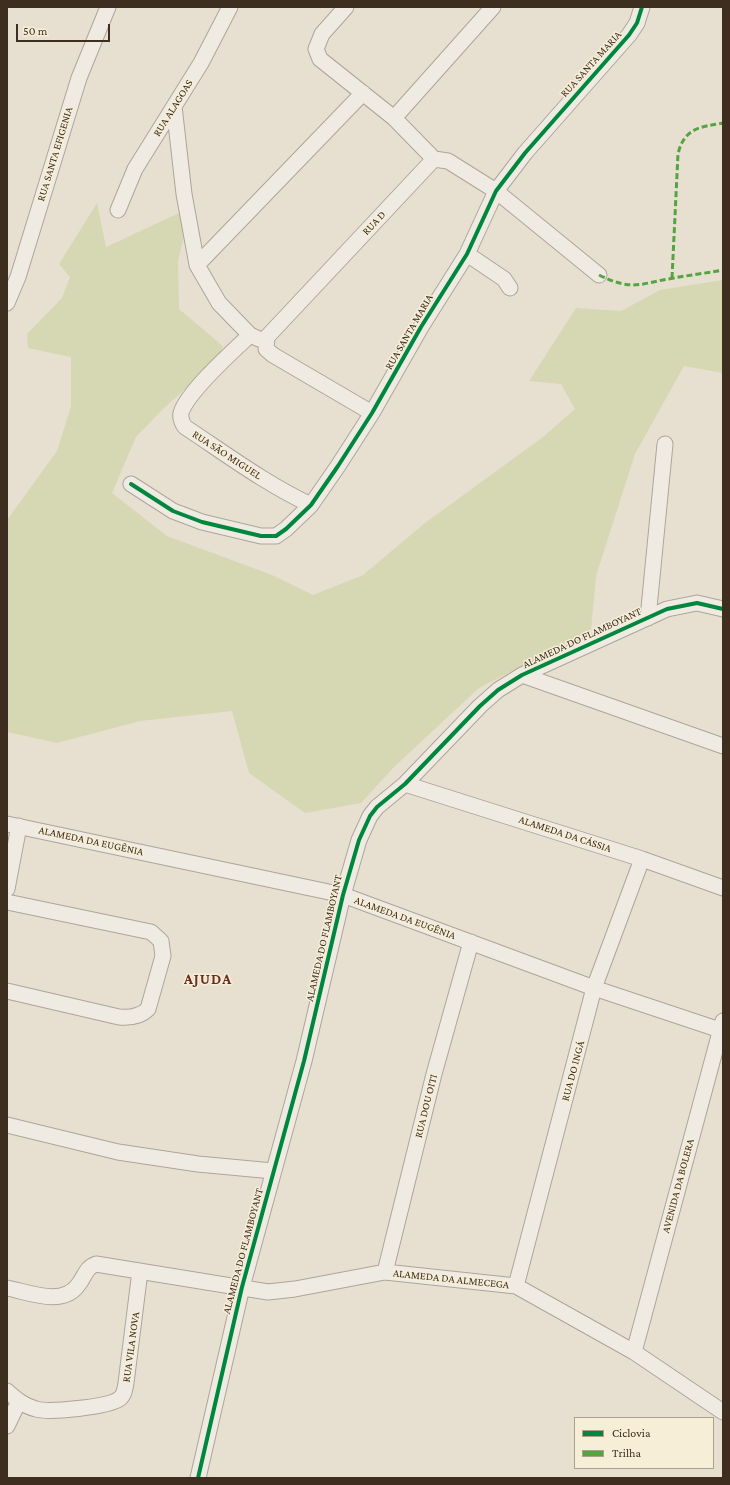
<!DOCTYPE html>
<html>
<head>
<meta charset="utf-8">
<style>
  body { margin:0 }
  #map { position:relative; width:730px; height:1485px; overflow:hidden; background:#e7e0d1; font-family:"Crimson Pro",serif }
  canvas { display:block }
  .frame { position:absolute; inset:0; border:8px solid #3d2e20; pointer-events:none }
  .legend { position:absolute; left:574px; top:1417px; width:140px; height:52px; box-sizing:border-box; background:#f7eed8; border:1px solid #ada18e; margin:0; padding:5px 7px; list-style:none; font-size:12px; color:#3d2e20 }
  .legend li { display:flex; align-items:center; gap:8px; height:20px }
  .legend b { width:20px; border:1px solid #ada18e }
  .scale { position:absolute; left:16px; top:24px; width:94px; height:18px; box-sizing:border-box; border:2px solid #3d2e20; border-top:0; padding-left:5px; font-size:12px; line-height:14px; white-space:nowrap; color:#3d2e20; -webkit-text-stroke:3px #f7eed8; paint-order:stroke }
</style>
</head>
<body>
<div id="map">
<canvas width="730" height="1485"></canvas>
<div class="frame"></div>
<ul class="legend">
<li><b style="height:5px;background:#00873e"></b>Ciclovia</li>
<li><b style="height:5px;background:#54a441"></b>Trilha</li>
</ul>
<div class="scale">50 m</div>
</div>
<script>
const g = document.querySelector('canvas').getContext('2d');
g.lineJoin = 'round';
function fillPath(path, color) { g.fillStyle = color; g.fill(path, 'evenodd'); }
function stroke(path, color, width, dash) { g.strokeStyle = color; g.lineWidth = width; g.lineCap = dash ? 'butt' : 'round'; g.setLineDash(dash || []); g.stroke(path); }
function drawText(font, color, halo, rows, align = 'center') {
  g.font = font + ' "Crimson Pro",serif'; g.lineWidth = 3; g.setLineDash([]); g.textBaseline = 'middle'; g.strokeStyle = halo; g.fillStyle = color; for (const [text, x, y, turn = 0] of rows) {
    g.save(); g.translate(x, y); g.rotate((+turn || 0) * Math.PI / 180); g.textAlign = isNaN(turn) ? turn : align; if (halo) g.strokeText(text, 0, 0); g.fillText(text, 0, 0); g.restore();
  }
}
const green = new Path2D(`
  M97,203l9,44 73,-34 7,15 -8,33 1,48 44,37 -6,14 -55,50 -26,27 -24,56 55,43 105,39 41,20 50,-20 62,-52 118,-86 32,-28 -14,-25 -32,-3 47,-73 45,3 39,-21 63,-10v93l-39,-7 -49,88 -39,122 -5,54 -112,58 -85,79 -33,36 -56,10 -56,-40 -17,-62 -92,10 -83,22 -50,-11v-212l50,-69 14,-45v-49l-43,-9 -1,-14 35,-36 8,-21 -11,-13z`);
const street = new Path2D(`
  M346,7l-24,27 -6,15 4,10 74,59
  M174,106l10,88 13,71 22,38 31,32 9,4
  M434,159l-40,-41 99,-111
  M118,210l17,-41 66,-106 29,-56
  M467,254l37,25 6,9
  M197,265l166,-172
  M7,303l11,-26 61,-199 29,-71
  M250,335c-17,16 -63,57 -69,78 -1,6 1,10 4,14 41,27 81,57 126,78
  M372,413l-99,-58 -7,-6 1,-12 167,-178 14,2 48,30 103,84
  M131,484l42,27 29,11 59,14h15l10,-7 25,-24 27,-39 34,-53 49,-86 46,-73 29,-63 29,-38 104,-118 8,-12 5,-16
  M648,618l17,-174
  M522,675l201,71
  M405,784l237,75 81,29
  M7,824l336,71 251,93 129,43
  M7,889l12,-63
  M7,902l144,30 10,9 2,15 -15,53c-8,8 -18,9 -29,8l-112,-26
  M7,1125l111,27 80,12 75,7
  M385,1272l49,-198 37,-132
  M516,1286l78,-298 48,-129
  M7,1288c21,4 56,19 71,-3 7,-8 7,-17 18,-21l172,28 27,-3 90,-17 131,14 118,66 89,60
  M634,1352l89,-331
  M7,1391c9,8 17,15 29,18 13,4 72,-2 83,-10 5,-3 6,-10 7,-16l14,-112
  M7,1426l12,-25
  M198,1478l44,-191 62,-226 39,-166 16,-55 11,-24 7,-9 28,-23 75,-78 18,-16 24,-15 145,-66 30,-6 26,6`);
const quiet = new Path2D(`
  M599,275c34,17 42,8 75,3 16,-3 33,-5 49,-8
  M672,278l6,-124c6,-26 22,-27 45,-31`);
const cycleway = new Path2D(`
  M131,484l42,27 29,11 59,14h15l10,-7 25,-24 27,-39 34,-53 49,-86 46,-73 29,-63 29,-38 104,-118 8,-12 5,-16
  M198,1478l44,-191 62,-226 39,-166 16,-55 11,-24 7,-9 28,-23 75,-78 18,-16 24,-15 145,-66 30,-6 26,6`);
const streetNames = [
  ["RUA SANTA MARIA",591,64,-48],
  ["RUA ALAGOAS",173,108,-58],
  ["RUA SANTA EFIGENIA",55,154,-73],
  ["RUA D",374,223,-47],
  ["RUA SANTA MARIA",409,332,-60],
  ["RUA SÃO MIGUEL",227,455,33],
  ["ALAMEDA DO FLAMBOYANT",582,638,-25],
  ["ALAMEDA DA CÁSSIA",565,834,18],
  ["ALAMEDA DA EUGÊNIA",91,841,12],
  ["ALAMEDA DA EUGÊNIA",405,918,20],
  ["ALAMEDA DO FLAMBOYANT",324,938,-77],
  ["RUA DO INGÁ",573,1071,-75],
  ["RUA DOU OITI",426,1106,-76],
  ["AVENIDA DA BOLERA",678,1186,-75],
  ["ALAMEDA DO FLAMBOYANT",243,1251,-75],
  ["ALAMEDA DA ALMECEGA",451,1279,6],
  ["RUA VILA NOVA",131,1347,-82]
];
const districtNames = [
  ["AJUDA",208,979]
];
fillPath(green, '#d6d7b3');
stroke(street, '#ada599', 17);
stroke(street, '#efebe3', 15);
stroke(quiet, '#54a441', 3, [6, 3]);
stroke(cycleway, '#00873e', 4);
drawText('11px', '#3d2e20', '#f7eed8', streetNames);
g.letterSpacing = '1px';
drawText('bold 15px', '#6b2e1e', '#f7eed8', districtNames);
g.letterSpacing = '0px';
</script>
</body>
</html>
